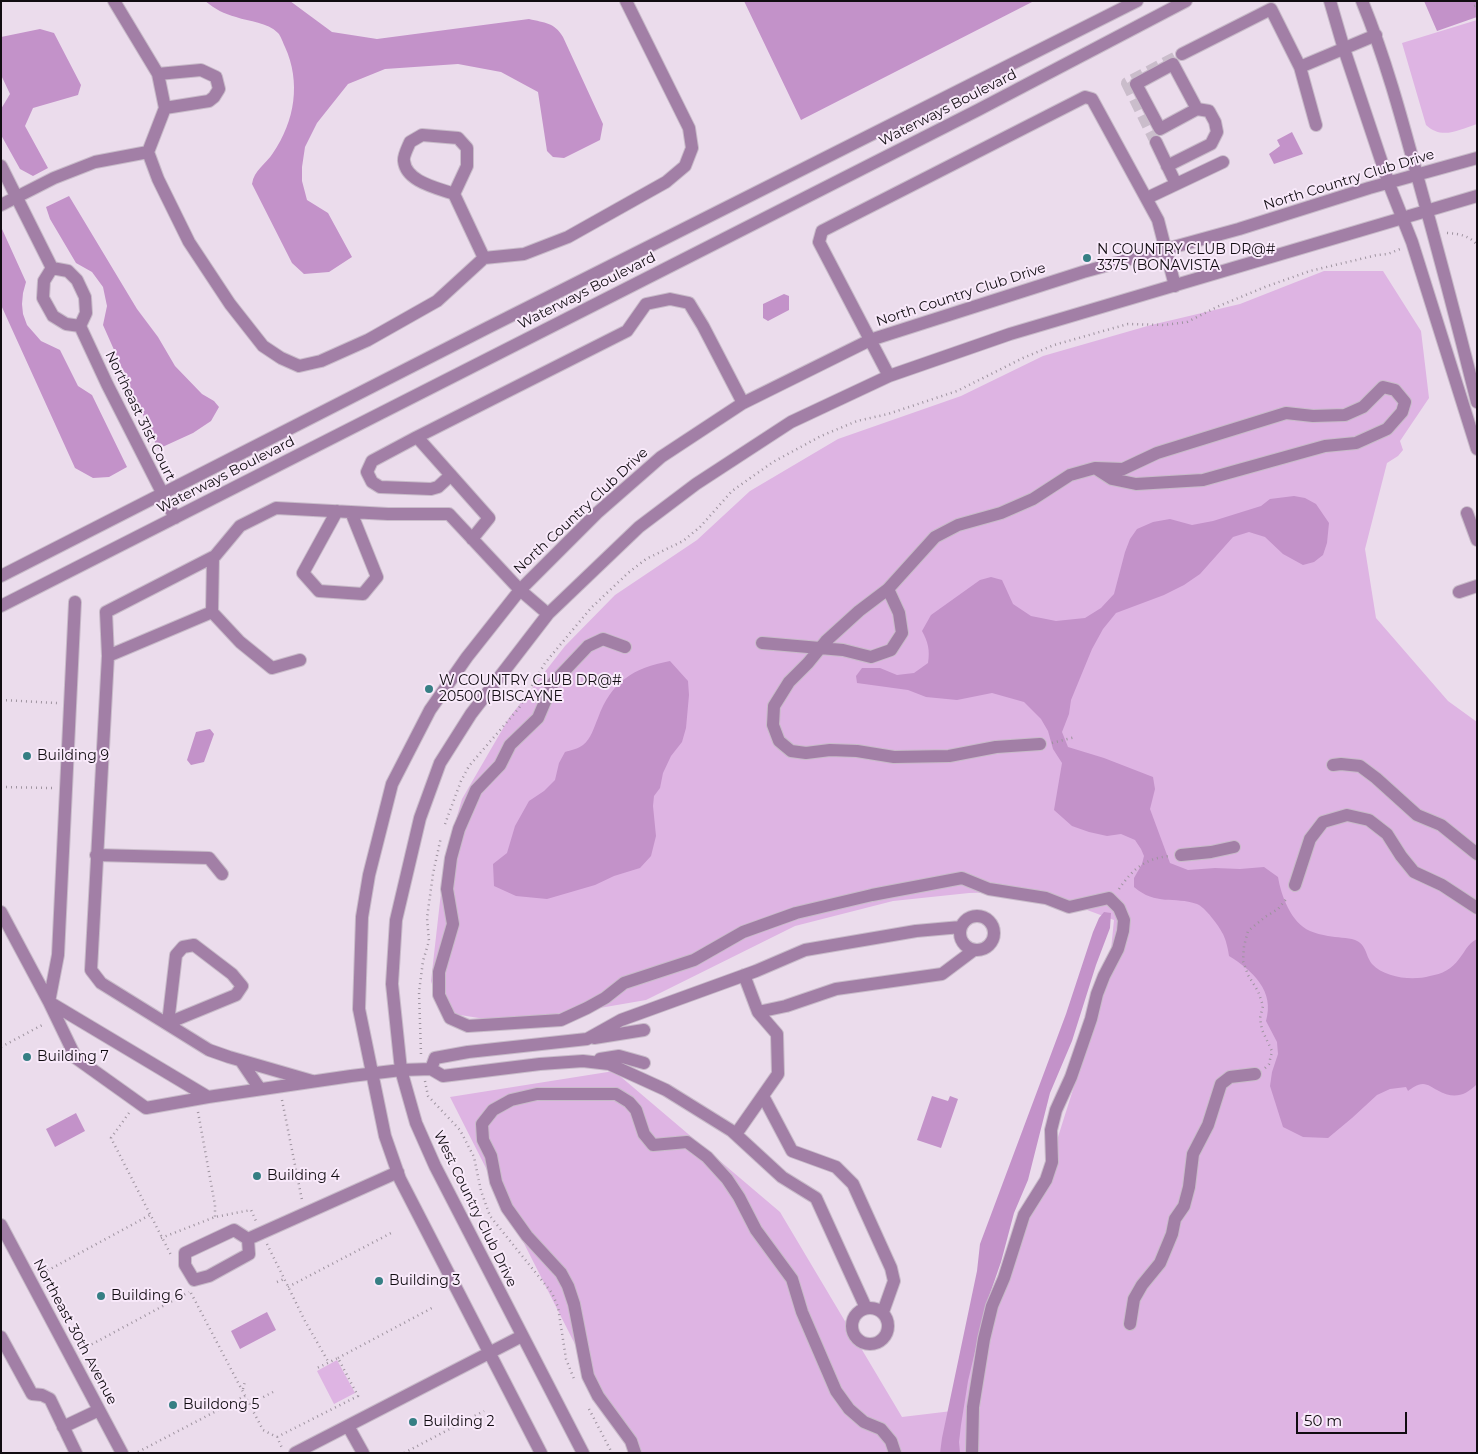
<!DOCTYPE html>
<html>
<head>
<meta charset="utf-8">
<style>
  body { margin:0 }
  #map { position:relative; width:1478px; height:1454px; overflow:hidden; background:#ebdcec; font-family:Montserrat,sans-serif }
  canvas { display:block }
  .frame { position:absolute; inset:0; border:2px solid #110c11; pointer-events:none }
  .scale { position:absolute; left:1296px; top:1412px; width:111px; height:22px; box-sizing:border-box; border:2px solid #110c11; border-top:0; padding-left:6px; font-size:15px; line-height:18px; white-space:nowrap; color:#110c11; -webkit-text-stroke:4px #f8e9fa; paint-order:stroke }
</style>
</head>
<body>
<div id="map">
<canvas width="1478" height="1454"></canvas>
<div class="frame"></div>
<div class="scale">50 m</div>
</div>
<script>
const g = document.querySelector('canvas').getContext('2d');
g.lineJoin = 'round';
function fillPath(path, color) { g.fillStyle = color; g.fill(path, 'evenodd'); }
function stroke(path, color, width, dash) { g.strokeStyle = color; g.lineWidth = width; g.lineCap = dash ? 'butt' : 'round'; g.setLineDash(dash || []); g.stroke(path); }
function drawText(font, color, halo, rows, align = 'center') {
  g.font = font + ' Montserrat,sans-serif'; g.lineWidth = 4; g.setLineDash([]); g.textBaseline = 'middle'; g.strokeStyle = halo; g.fillStyle = color; for (const [text, x, y, turn = 0] of rows) {
    g.save(); g.translate(x, y); g.rotate((+turn || 0) * Math.PI / 180); g.textAlign = isNaN(turn) ? turn : align; if (halo) g.strokeText(text, 0, 0); g.fillText(text, 0, 0); g.restore();
  }
}
const green = new Path2D(`
  M1477,20v104c-19,6 -35,16 -51,1l-24,-82z
  M1324,271h59l38,60 8,67 -29,43 3,9 -5,6 -11,7 -22,86 11,69 72,83 29,21v731h-847l-180,-356 164,-26 166,141 122,205 50,-6 30,-84 76,-190 50,-158 6,-59 -78,-29 -67,2 -76,8 -98,25 -149,74 -58,10 -90,11 -57,-9 -10,-31 14,-124 17,-58 47,-81 56,-72 50,-51 82,-55 53,-49 88,-52 123,-43 82,-40 108,-31 89,-21z
  M337,1360l18,33 -21,11 -17,-33z`);
const water = new Path2D(`
  M205,1h85l42,31 45,7 152,-20c16,4 25,3 34,18l40,87 -3,16 -36,18 -11,-1 -6,-6 -9,-59 -37,-20 -43,-8 -73,5 -37,15 -31,39 -12,24 -3,20v14l5,19 21,13 24,44 -23,15 -25,2 -12,-11 -40,-79c2,-14 14,-20 21,-31 22,-32 28,-71 12,-106 -2,-4 -4,-11 -7,-14 -11,-11 -28,-11 -42,-16 -12,-3 -21,-8 -31,-16z
  M744,1h290l-233,119z
  M1424,1h53v16l-40,14z
  M40,29l14,4 27,52 -3,10 -45,13 -8,18 23,42 -15,8 -13,-7 -19,-34v-26l9,-15 -9,-19v-38z
  M1292,132l11,22 -29,10 -5,-10 11,-8 -3,-6z
  M69,196l68,113 21,28 17,29 27,28 12,7 5,6 -8,14 -18,12 -35,16 -55,-124 4,-19 -4,-19 -11,-15 -16,-9 -26,-44 -4,-12z
  M2,229l24,53 -3,11 -1,11 1,10 4,11 14,16 19,9 18,36 14,9 35,72 -18,10 -16,1 -18,-10 -74,-163z
  M784,294l5,2v14l-21,11 -5,-3v-14z
  M1294,496l11,2 11,6 13,19 -2,20 -4,12 -9,7 -11,3 -20,-11 -18,-17 -16,-5 -16,5 -33,37 -16,11 -20,10 -48,18 -13,16 -11,20 -21,51 -2,14 -7,18 6,15 36,11 49,19 2,12 -5,20 20,54 18,7 27,-2 25,1 24,-2 14,10c3,18 13,46 32,54 5,2 12,4 18,5 9,2 19,1 27,4 12,5 10,15 17,24 13,14 41,17 58,12 12,-2 22,-7 29,-17 6,-7 8,-15 18,-20v145c-13,13 -24,15 -40,6 -4,-2 -9,-6 -14,-6 -6,0 -11,4 -15,7l-2,-4 -16,2 -13,6 -25,23 -24,20 -25,-1 -20,-10 -13,-41 2,-14 6,-18 -1,-12 -11,-21c9,-30 -13,-50 -37,-65 -1,-7 -3,-16 -6,-22 -4,-8 -18,-27 -26,-30 -23,-8 -41,2 -63,-17v-9l8,-14 2,-8 -3,-7 -6,-9 -14,-6 -14,2 -18,-4 -17,-6 -18,-16 8,-47 -9,-14 -5,-18 -7,-12 -17,-17 -32,-9 -35,7 -31,-3 -18,-7 -51,-7 -1,-7 6,-8h18l17,7 17,-2 14,-10c2,-13 0,-21 -6,-32l9,-16 49,-35 11,-3 11,3 11,24 18,12 25,5 29,-3 16,-10 13,-14 11,-42 5,-13 7,-10 16,-7 17,-3 22,6 21,-4 48,-15 9,-7z
  M670,661l18,20 1,14 -3,33 -4,14 -11,14 -8,17 -3,15 -6,8 -1,10 3,30 -5,20 -11,12 -26,8 -19,9 -48,14 -31,-3 -22,-10 -1,-22 14,-11 8,-27 14,-25 15,-10 11,-11 4,-17 6,-11c6,-2 13,-3 18,-7 8,-6 11,-18 15,-27 13,-36 35,-50 72,-57z
  M210,729l4,5 -10,28 -13,3 -4,-5 9,-28z
  M1104,912l7,1 -1,15 -14,37 -24,76 -22,52 -22,87 -14,33 -13,49 -15,43 -18,76 -7,44 -2,17 1,11h-20l2,-15 35,-167 3,-27 86,-230 27,-82 6,-14z
  M932,1096l16,5 2,-5 8,3 -17,49 -24,-8z
  M76,1113l9,18 -30,16 -9,-18z
  M267,1312l9,18 -36,19 -9,-18z`);
const minorTunnel = new Path2D(`
  M1156,142l-29,-59 55,-29`);
const path = new Path2D(`
  M1474,6l3,-1
  M1447,233c12,1 22,2 30,12
  M1,700l56,3
  M1052,743l23,-6
  M1,787l51,1
  M445,824l16,-43 8,-15 50,-58 26,-45 46,-55 37,-35 18,-14 37,-18 17,-14 32,-36 41,-29 48,-26 36,-15 31,-7 69,-23 66,-33 31,-13 74,-21 36,1 23,-3 32,-16 46,-19 45,-16 67,-16 11,-1 12,-5
  M1119,889c14,-20 25,-30 50,-33
  M1,1047l43,-23
  M421,1054l-2,-62 4,-31 6,-20 -2,-23 6,-44 8,-37
  M1265,1068l4,-4 3,-13 -10,-21 -2,-12 3,-12 -5,-15 -10,-16 -5,-14 1,-15 4,-15 17,-14 13,-8 10,-12
  M425,1081l3,15 32,34 14,27 7,34 9,25 62,77 6,14 8,52 8,20
  M282,1100l20,100
  M198,1112l17,93v12
  M129,1113l-18,25 60,117
  M161,1238l54,-21 36,-7 5,11
  M267,1244l38,77 24,42
  M43,1273l107,-58
  M277,1282l7,-3
  M288,1287l105,-55
  M191,1293l72,137 14,7 5,11
  M83,1349l106,-57
  M338,1358l94,-50
  M243,1389l2,-8
  M250,1404l23,-12
  M589,1409l23,44
  M277,1437l81,-41 -20,-38 -23,11
  M138,1452l107,-56
  M404,1453l80,-42`);
const minor = new Path2D(`
  M114,1l44,73 7,34 -17,44 10,27 31,63 41,62 33,42 18,12 18,8 22,-5 47,-21 69,-39 47,-43 40,-4 44,-17 98,-55 19,-16 7,-18 -3,-20 -63,-127
  M1330,1l14,48 45,135 23,58 65,207
  M1362,1c23,56 39,115 55,174 21,75 41,151 60,227
  M1182,54l89,-45 29,58 16,58
  M1300,67l76,-32
  M158,74l43,-4 15,7 3,12 -5,8 -5,4 -44,7
  M422,135l36,3 9,10v18l-13,28c-16,-6 -48,-12 -50,-33 -1,-5 4,-14 6,-19z
  M1156,142l20,42
  M1,166l51,102
  M1167,166l44,-22 6,-12 -2,-10 -6,-11 -12,-2 -37,20 -24,-45 37,-20 24,45
  M454,194l30,64
  M1147,198l76,-36
  M1,205l53,-27 41,-16 53,-10
  M52,268l16,3 9,9 8,17 1,16 -6,13 27,58 68,134
  M52,268l-8,13 -1,17 10,18 13,8 14,2
  M889,376l-70,-134 3,-11 263,-134 7,2 66,121 17,66
  M417,437l-45,24 -5,11 5,10 8,5 51,2 7,-2 13,-12
  M337,511l-34,62 16,18 44,3 14,-17 -26,-65
  M1467,513l10,27
  M472,539l17,-21 -72,-81 210,-106 19,-27 24,-5 19,4 14,23 40,77
  M1,576l486,-248 650,-327
  M1459,592l18,-6
  M75,602l-17,353 -9,47 27,56 70,50 62,-11
  M1,606l977,-496 208,-109
  M212,612l28,30 32,26 28,-8
  M762,643l81,7 28,7 20,-7 11,-17 -3,-20 -11,-24
  M625,647l-22,-8 -15,7 -35,37 -15,35 -28,27 -10,20 -24,25 -17,39 -8,29 -4,31 6,35 -14,48v23l11,23 18,8 93,-6 26,-12 18,-10 19,-15 70,-23 49,-28 53,-19 76,-18 90,-17 27,11 57,9 23,9 40,-9 10,10 5,12 -1,11 -5,18 -14,27 -7,18 -6,25 -20,58 -15,33 -5,20 1,32 -6,18 -22,35 -20,63 -12,28 -8,33 -11,68 -1,46
  M108,656l104,-44 1,-55
  M1040,744l-44,3 -47,9 -55,1 -37,-6 -27,-1 -24,3 -15,-2 -12,-10 -6,-16 1,-19 15,-24 19,-19 18,-22 33,-30 29,-22 47,-52 23,-12 43,-12 32,-14 37,-24 25,-7 28,1 34,-16 129,-40 27,3 32,-1 18,-8 20,-20 12,3 10,12 -3,10 -15,17 -31,14 -31,3 -122,34 -67,4 -24,-5 -17,-11
  M1333,765l8,-1 19,2 16,12 41,37 24,10 36,29
  M96,855l113,3 13,16
  M1181,855l30,-3 23,-5
  M1295,885l15,-46 13,-17 24,-7 22,5 18,14 14,22 13,16 28,13 35,23
  M1,912l48,90 159,95 143,-21 50,-6 30,-1
  M960 933a17 17 0 1 1 34 0a17 17 0 1 1-34 0Z
  M194,945l38,29 10,12 -6,9 -68,28 8,-68 7,-8z
  M744,975l14,37
  M594,1038l50,-8
  M600,1059l19,-3 25,7
  M241,1061l19,28
  M312,1081l-83,-24 -20,-7 -108,-67 -10,-13 17,-314 -2,-44 109,-56 25,-30 36,-18 112,6h61l71,76 28,24
  M763,1096l29,55 44,16 17,17 38,84 3,13 -11,31
  M736,1134l42,-60 -1,-40 -19,-22 28,-6 50,-17 106,-15 32,-24
  M1,1225l121,228
  M234,1230l14,9 1,15 -40,22 -15,4 -9,-15v-12z
  M248,1239l150,-67
  M852 1326a18 18 0 1 1 36 0a18 18 0 1 1-36 0Z
  M866,1308l-50,-110 -34,-21 -50,-46 -66,-41 -57,-26 -26,-3 -43,3 -97,12 -12,-7 4,-11 33,-6 119,-13 34,-19 135,-49 49,-21 111,-19 45,-4
  M1130,1324l4,-25 8,-14 18,-22 12,-29 3,-15 9,-13 5,-19 4,-33 15,-29 13,-41 9,-7 25,-3
  M1,1337l31,57 10,1 8,4 26,54
  M348,1426l15,27
  M63,1427l36,-17
  M295,1453l227,-117
  M541,1453l-141,-274 -15,-43 -26,-127 3,-92 7,-42 23,-91 38,-74 37,-53 53,-67 77,-77 64,-56 82,-54 127,-63 213,-68 156,-43 130,-41 108,-30
  M583,1453l-148,-287 -19,-43 -15,-53 -9,-86 4,-64 24,-102 20,-55 31,-49 77,-100 91,-87 57,-43 95,-62 98,-46 121,-42 467,-138
  M635,1453l-4,-12 -33,-45 -10,-20 -14,-72 -6,-18 -7,-13 -34,-37 -20,-28 -11,-26 -5,-26 -8,-16 -1,-16 11,-14 18,-10 26,-6h79l13,8 7,8 8,24 9,11 34,-3 20,15 20,22 12,18 17,33 36,49 10,33 34,79 13,18 15,13 17,7 10,12 4,12`);
const markers = [
  [1087,258,5,"#367f84"],
  [429,689,5,"#367f84"],
  [27,756,5,"#367f84"],
  [27,1057,5,"#367f84"],
  [257,1176,5,"#367f84"],
  [379,1281,5,"#367f84"],
  [101,1296,5,"#367f84"],
  [173,1405,5,"#367f84"],
  [413,1422,5,"#367f84"]
];
const streetNames = [
  ["Waterways Boulevard",948,108,-27],
  ["North Country Club Drive",1349,180,-17],
  ["Waterways Boulevard",587,291,-27],
  ["North Country Club Drive",961,295,-18],
  ["Northeast 31st Court",140,416,64],
  ["Waterways Boulevard",226,475,-27],
  ["North Country Club Drive",581,511,-43],
  ["West Country Club Drive",475,1209,64],
  ["Northeast 30th Avenue",75,1332,62]
];
const poiNames = [
  ["N COUNTRY CLUB DR@#",1097,250],
  ["3375 (BONAVISTA",1097,266],
  ["W COUNTRY CLUB DR@#",439,681],
  ["20500 (BISCAYNE",439,697],
  ["Building 9",37,756],
  ["Building 7",37,1057],
  ["Building 4",267,1176],
  ["Building 3",389,1281],
  ["Building 6",111,1296],
  ["Buildong 5",183,1405],
  ["Building 2",423,1422]
];
fillPath(green, '#deb4e3');
fillPath(water, '#c392c9');
stroke(minorTunnel, '#cabdcb', 12, [12, 6]);
stroke(minor, '#c8bbc9', 14);
stroke(path, '#9e939f', 2.5, [1, 4]);
stroke(minor, '#a27fa6', 12);
for (const [x, y, r, color] of markers) { const dot = new Path2D(); dot.arc(x, y, r, 0, 2 * Math.PI); g.fillStyle = color; g.fill(dot); stroke(dot, '#f8e9fa', 2); }
drawText('14px', '#110c11', '#f8e9fa', streetNames);
drawText('14px', '#110c11', '#f8e9fa', poiNames, 'left');
</script>
</body>
</html>
